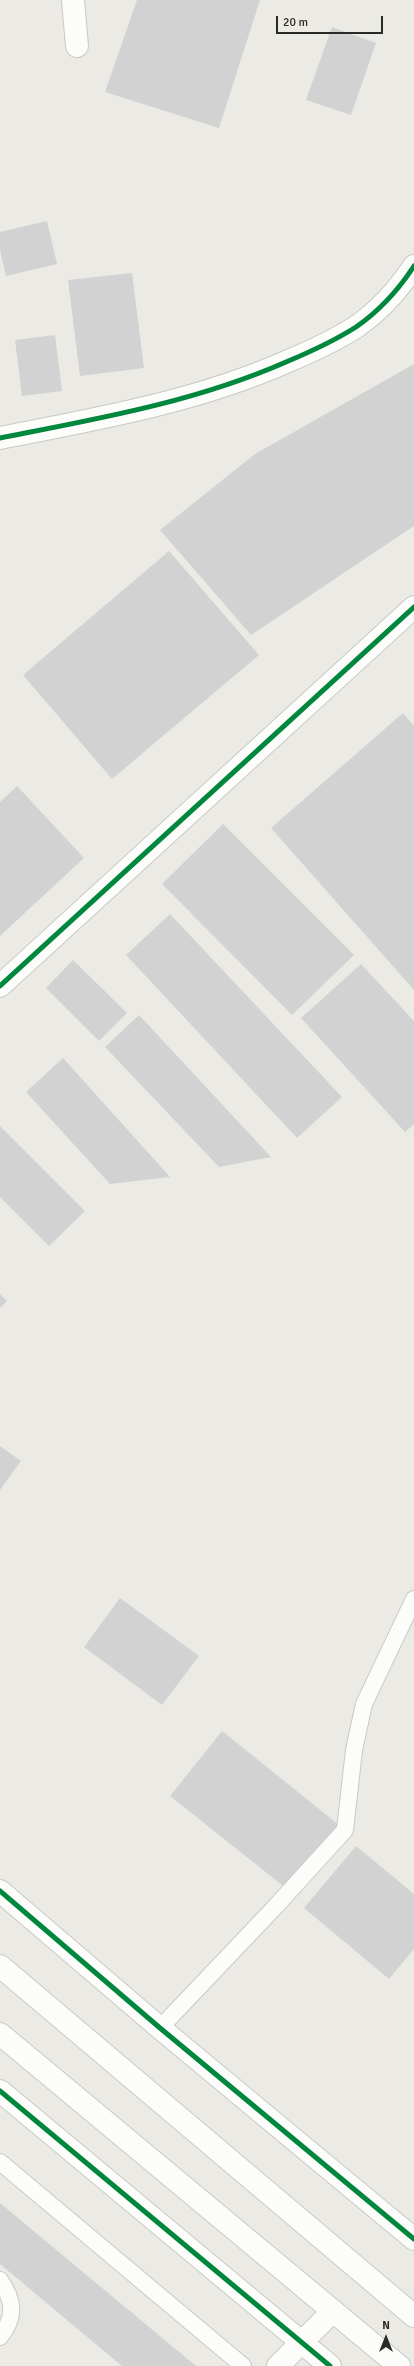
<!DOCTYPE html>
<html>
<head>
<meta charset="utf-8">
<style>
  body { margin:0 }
  #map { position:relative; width:414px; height:2366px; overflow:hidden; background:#ebeae5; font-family:Signika,sans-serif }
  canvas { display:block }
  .north { position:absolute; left:366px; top:2318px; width:40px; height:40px; -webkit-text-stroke:3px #edebe3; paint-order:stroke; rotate:0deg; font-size:11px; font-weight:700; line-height:16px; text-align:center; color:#292926 }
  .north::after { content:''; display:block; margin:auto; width:14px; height:18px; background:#292926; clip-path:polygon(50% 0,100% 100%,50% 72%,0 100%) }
  .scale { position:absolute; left:276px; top:16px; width:107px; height:18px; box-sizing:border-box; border:2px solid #292926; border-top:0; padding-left:5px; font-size:12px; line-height:14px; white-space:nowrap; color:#292926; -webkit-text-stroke:3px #edebe3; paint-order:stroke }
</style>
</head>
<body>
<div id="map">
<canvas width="414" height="2366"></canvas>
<div class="north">N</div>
<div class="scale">20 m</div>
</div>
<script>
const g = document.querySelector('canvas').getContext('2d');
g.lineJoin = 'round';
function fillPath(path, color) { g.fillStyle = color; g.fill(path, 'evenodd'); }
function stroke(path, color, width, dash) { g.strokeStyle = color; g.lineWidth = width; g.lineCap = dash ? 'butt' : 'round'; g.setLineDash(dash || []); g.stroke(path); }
const building = new Path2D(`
  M137,0h123l-41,128 -114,-36z
  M332,27l44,16 -25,72 -45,-15z
  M47,221l10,43 -51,12 -6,-26v-18z
  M132,273l12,95 -64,8 -12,-96z
  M55,335l7,56 -40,5 -7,-56z
  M414,364v162l-163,109 -91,-105 95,-76z
  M169,551l90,104 -147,124 -89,-104z
  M403,713l11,13v264l-143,-162z
  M17,786l67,72 -84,78v-134z
  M223,824l131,131 -62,60 -130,-131z
  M170,914l172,183 -45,41 -171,-183z
  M73,960l54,53 -28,28 -53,-53z
  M361,964l53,57v103l-9,8 -104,-114z
  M139,1015l132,142 -52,10 -114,-120z
  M63,1058l107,119 -60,7 -84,-92z
  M0,1126l85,85 -36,35 -49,-49z
  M0,1294l7,7 -7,7z
  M0,1446l21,15 -21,29z
  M120,1598l79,58 -37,49 -78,-58z
  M222,1731l117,94 -52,64 -117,-93z
  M356,1846l58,48v55l-25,30 -85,-71z
  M0,2203l196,163h-74l-122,-102z`);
const service = new Path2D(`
  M160,2028l115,-121 70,-77 9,-80 10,-46 50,-105
  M0,2162l243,204
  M0,2280c14,20 16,37 0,57`);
const minor = new Path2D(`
  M73,0l4,46
  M0,438c97,-19 195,-36 286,-76 24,-10 48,-21 70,-35 23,-16 43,-38 58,-61
  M0,986l414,-379
  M278,2366l55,-55`);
const tertiary = new Path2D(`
  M0,1891l160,137 254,211
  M0,2091l330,275`);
const trunk = new Path2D(`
  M0,1966l414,350
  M0,2034l399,332`);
const cycleway = new Path2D(`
  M0,438c97,-19 195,-36 286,-76 24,-10 48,-21 70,-35 23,-16 43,-38 58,-61
  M0,986l414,-379
  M0,1891l160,137 254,211
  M0,2091l330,275`);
fillPath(building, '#d3d2d2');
stroke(service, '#c9c8c5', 18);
stroke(minor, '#c9c8c5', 24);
stroke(tertiary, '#c9c8c5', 24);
stroke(trunk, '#c9c8c5', 24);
stroke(service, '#fcfcfb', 16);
stroke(minor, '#fcfcfb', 22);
stroke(tertiary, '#fcfcfb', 22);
stroke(trunk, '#fcfcfb', 22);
stroke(cycleway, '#00873e', 5);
</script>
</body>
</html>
